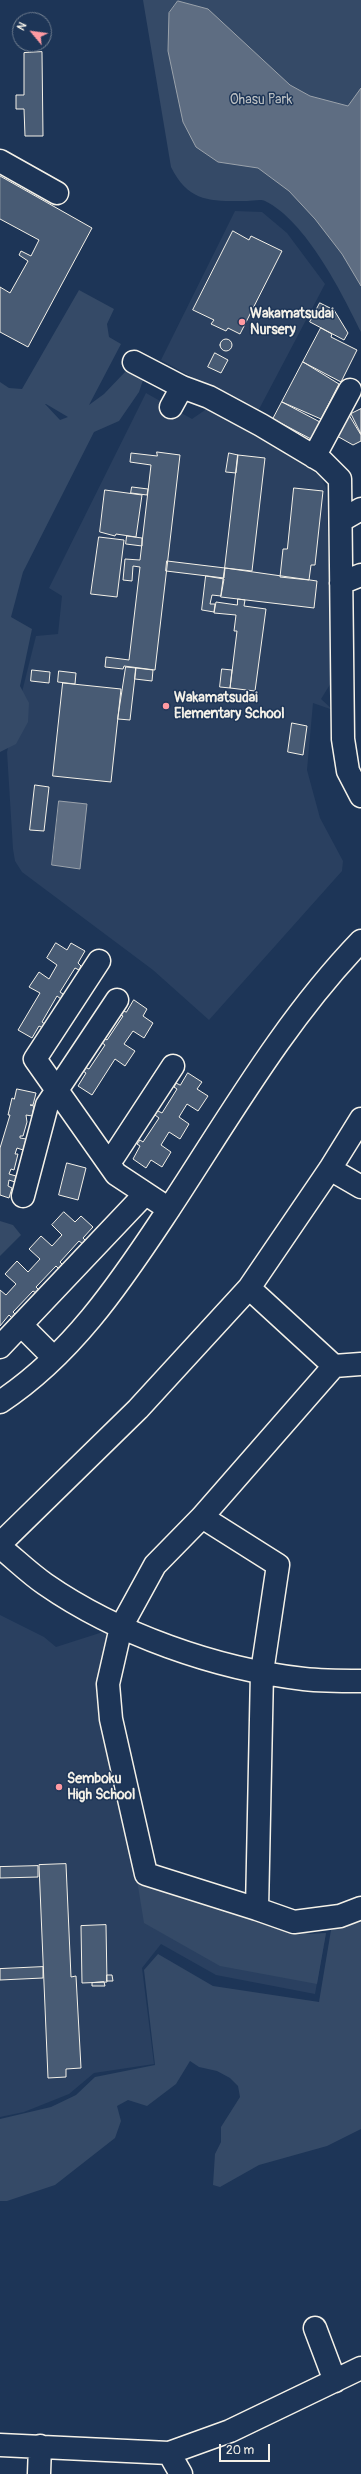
<!DOCTYPE html>
<html>
<head>
<meta charset="utf-8">
<style>
  body { margin:0 }
  #map { position:relative; width:361px; height:2474px; overflow:hidden; background:#1d3557; font-family:Pangolin,sans-serif }
  canvas { display:block }
  .north { position:absolute; left:12px; top:12px; width:40px; height:40px; box-sizing:border-box; background:#1d3557; border:1px solid #738091; border-radius:50%; rotate:299deg; font-size:11px; font-weight:700; line-height:16px; text-align:center; color:#f4f1e8 }
  .north::after { content:''; display:block; margin:auto; width:14px; height:18px; background:#ff9aa2; clip-path:polygon(50% 0,100% 100%,50% 72%,0 100%) }
  .scale { position:absolute; left:219px; top:2444px; width:51px; height:18px; box-sizing:border-box; border:2px solid #f4f1e8; border-top:0; padding-left:5px; font-size:12px; line-height:14px; white-space:nowrap; color:#f4f1e8; -webkit-text-stroke:3px #1d3557; paint-order:stroke }
</style>
</head>
<body>
<div id="map">
<canvas width="361" height="2474"></canvas>
<div class="north">N</div>
<div class="scale">20 m</div>
</div>
<script>
const g = document.querySelector('canvas').getContext('2d');
g.lineJoin = 'round';
function fillPath(path, color) { g.fillStyle = color; g.fill(path, 'evenodd'); }
function stroke(path, color, width, dash) { g.strokeStyle = color; g.lineWidth = width; g.lineCap = dash ? 'butt' : 'round'; g.setLineDash(dash || []); g.stroke(path); }
function drawText(font, color, halo, rows, align = 'center') {
  g.font = font + ' Pangolin,sans-serif'; g.lineWidth = 3; g.setLineDash([]); g.textBaseline = 'middle'; g.strokeStyle = halo; g.fillStyle = color; for (const [text, x, y, turn = 0] of rows) {
    g.save(); g.translate(x, y); g.rotate((+turn || 0) * Math.PI / 180); g.textAlign = isNaN(turn) ? turn : align; if (halo) g.strokeText(text, 0, 0); g.fillText(text, 0, 0); g.restore();
  }
}
const built = new Path2D(`
  M235,211l27,1 25,21 38,51 -68,129 -96,-53z
  M146,393l46,26 16,-11 102,61 11,8 5,11 8,190 -13,21 12,11 -20,-7 -6,67 13,48 23,43 -1,10 -133,149 -56,-50 -131,-98 -7,-11 -2,-12 -6,-97 29,-116 22,-2 4,-38 -13,-8z
  M0,1615l44,22 12,10 50,-16 1,9 -9,53 39,187 146,47 27,7 16,-1 -11,61 -99,-19 -55,-31 -19,24 12,96 -60,9 -25,21 -45,18 -24,5z`);
const green = new Path2D(`
  M143,0h218v332c-19,-39 -55,-111 -96,-131 -4,-2 -13,0 -18,0 -36,0 -58,2 -76,-34z
  M79,290l35,19 -7,15 2,13 12,7 -32,61 15,-11 21,-22 19,5 -5,15 -20,29 -25,11 -71,140 -12,45 21,12 -12,57 9,17 -1,19 -12,22 -16,8v-370l9,6 13,1zM45,404h1l22,13 -8,3z
  M0,1221l13,4 8,10 -21,21z
  M137,1880l146,47 27,7 16,-1 -9,51 -97,-18 -76,-43z
  M361,1922v207l-34,17 -68,19 -39,22 -7,-2 2,-31 6,-12v-15l19,-30 -2,-11 -8,-8 -13,-7 -18,-4 -9,-6 -14,23 -29,22 -19,-6 -11,6 4,15 -6,17 -60,47 -48,16h-7v-82l51,-12 25,-12 19,-18 60,-12 -11,-95 14,-16 55,32 106,16 12,-72z`);
const water = new Path2D(`
  M178,1l30,8 82,76 20,11 38,10 13,-18v198l-19,-32 -27,-35 -26,-28 -31,-23 -40,-6 -22,-15 -13,-25 -15,-71 1,-38z
  M59,801l28,3 -7,65 -28,-4z`);
const building = new Path2D(`
  M42,52l1,84h-18l-1,-27h-8v-14h8v-42z
  M0,176l92,52 -64,119 -28,-15v-45l10,6 18,-32 -9,-6 2,-4 10,5 8,-16 -39,-21z
  M233,231l16,9 2,-4 31,15 -42,83 -12,-6 -2,3 -15,-7 3,-4 -21,-10z
  M320,303l14,7 14,23 -4,7 -34,-18z
  M321,328l11,6 -1,3 26,13 -16,32 -38,-20z
  M220 345a6 6 0 1 1 12 0a6 6 0 1 1-12 0Z
  M215,353l13,7 -7,13 -13,-6z
  M303,362l36,22 -18,35 -39,-17z
  M282,402l38,20 -9,17 -38,-20z
  M361,409v25l-10,-20z
  M349,415l12,20v6l-8,4 -16,-9z
  M157,452l23,3 -25,215 -31,-4 -1,3 -18,-2 1,-10 23,3 11,-93 -7,-1 -1,15 -9,-1 2,-21 15,1 11,-95 -21,-3 1,-9 26,3z
  M229,453l9,2 -2,18 -10,-1z
  M238,455l27,3 -13,113 -27,-3z
  M132,487l16,2 -1,6 -16,-2z
  M294,488l29,3 -8,74h-4l-2,15 -29,-3 3,-28h4z
  M105,490l37,5 -6,42 -20,-3 -1,2 -15,-4z
  M127,536l15,2v8l-16,-2z
  M99,537l25,3 -7,57 -26,-3z
  M167,561l58,7 -1,10 -58,-7z
  M225,568l92,13 -3,27 -93,-11z
  M206,576l18,3 -3,17 -9,-1 -2,9h5l-1,8 -12,-2z
  M238,599l7,1 -1,6 22,3 -11,82 -25,-3 7,-57h-3l2,-16 -22,-2 2,-11 21,3z
  M126,667l10,1 -6,52 -12,-1z
  M136,668l17,2 -1,11 -17,-2z
  M222,669l10,1 -2,18 -10,-1z
  M32,670l18,2 -1,11 -18,-2z
  M59,671l17,2 -1,11 -17,-2z
  M63,683l58,6 -10,93 -58,-6z
  M292,723l15,3 -4,29 -15,-3z
  M35,785l14,2 -5,44 -14,-1z
  M56,943l11,7 4,-7 14,8 -7,12 3,3 -2,4 -4,-2 -15,24 3,2 -2,5 -4,-3 -15,26 3,2 -2,4 -4,-2 -7,12 -14,-8 22,-37 -11,-6 10,-15 10,7 8,-14 -10,-7z
  M134,1000l13,9 -4,7 10,7 -9,15 -11,-7 -9,13 11,7 -10,15 -10,-7 -23,36 -14,-9 8,-13 -3,-2 2,-4 4,2 16,-24 -4,-3 3,-4 3,2 16,-24 -4,-2 3,-4 4,2z
  M188,1073l14,9 -5,7 11,7 -10,15 -11,-7 -8,13 10,7 -9,15 -11,-7 -8,13 10,7 -9,15 -11,-7 -5,8 -13,-9 7,-13 -3,-2 3,-4 3,2 16,-24 -4,-3 1,-2 2,-2 4,2 15,-24 -3,-2 2,-4 4,2z
  M17,1089l19,4 -3,12h-3l4,1 -2,10 -6,-1 1,7 -4,14h-3v2l6,1 -3,11 -6,-2 -2,6h3l-4,16 -3,-1 -2,5 7,2 -1,6 -6,-2 -1,6 4,2 -3,10 -9,-3v-47l10,-33h-2l4,-17 2,1z
  M67,1163l19,5 -8,32 -19,-5z
  M64,1212l11,10 6,-6 12,11 -10,11 3,3 -3,3 -4,-3 -19,21 3,3 -4,4 -3,-3 -20,21 3,3 -3,3 -3,-2 -20,21 3,3 -3,4 -4,-4 -9,11v-36l6,5 10,-11 -11,-10 12,-13 11,11 12,-13 -11,-10 12,-13 11,10 10,-11 -10,-10z
  M66,1864l5,113 5,-1 5,92 -15,1v8l-18,1 -9,-213z
  M38,1866v11l-38,1v-11z
  M106,1925l1,57 -25,1 -1,-57z
  M43,1967v11l-43,2v-11z
  M107,1975h5l1,6h-6z
  M104,1982l1,4h-13v-3z`);
const minor = new Path2D(`
  M0,161l57,32
  M134,362l48,25 27,10 52,28 62,37 17,17 3,260 5,32 13,25
  M171,407l11,-20
  M314,457l36,-67
  M342,520l19,-11
  M341,583l20,-8
  M99,961l-64,98 81,115 53,35
  M107,1161l7,-5 59,-90
  M330,1169l31,18
  M23,1196l24,-91 70,-105
  M249,1288l85,78 27,-2
  M22,1326l32,32
  M0,1347l145,-153
  M0,1402c70,-46 118,-116 163,-184 63,-95 119,-195 198,-277
  M202,1517l76,48 -16,107 -5,237 37,13 46,-6 21,-8
  M0,1544l138,-135 111,-121 81,-119 31,-50
  M0,1547c15,12 29,26 45,37 72,50 171,85 259,95 18,2 38,2 57,2
  M257,1909l-111,-35 -35,-155 -3,-35 13,-57 34,-62 47,-48 132,-151
  M315,2328l20,53
  M0,2445l169,8 61,-22 131,-63
  M169,2453l12,21
  M39,2474l1,-28`);
const markers = [
  [242,322,4,"#ff9aa2"],
  [166,706,4,"#ff9aa2"],
  [59,1787,4,"#ff9aa2"]
];
const parkNames = [
  ["Ohasu Park",261,100]
];
const poiNames = [
  ["Wakamatsudai",250,314],
  ["Nursery",250,330],
  ["Wakamatsudai",174,698],
  ["Elementary School",174,714],
  ["Semboku",67,1779],
  ["High School",67,1795]
];
fillPath(built, '#2a4060');
fillPath(green, '#354a67');
fillPath(water, '#5e6d82');
stroke(water, '#9aa2ab', 1);
fillPath(building, '#485b74');
stroke(building, '#f4f1e8', 1);
stroke(minor, '#f4f1e8', 25);
stroke(minor, '#1d3557', 22);
for (const [x, y, r, color] of markers) { const dot = new Path2D(); dot.arc(x, y, r, 0, 2 * Math.PI); g.fillStyle = color; g.fill(dot); stroke(dot, '#1d3557', 1.5); }
drawText('14px', '#bbbfc1', '#1d3557', parkNames);
drawText('bold 14px', '#f4f1e8', '#1d3557', poiNames, 'left');
</script>
</body>
</html>
